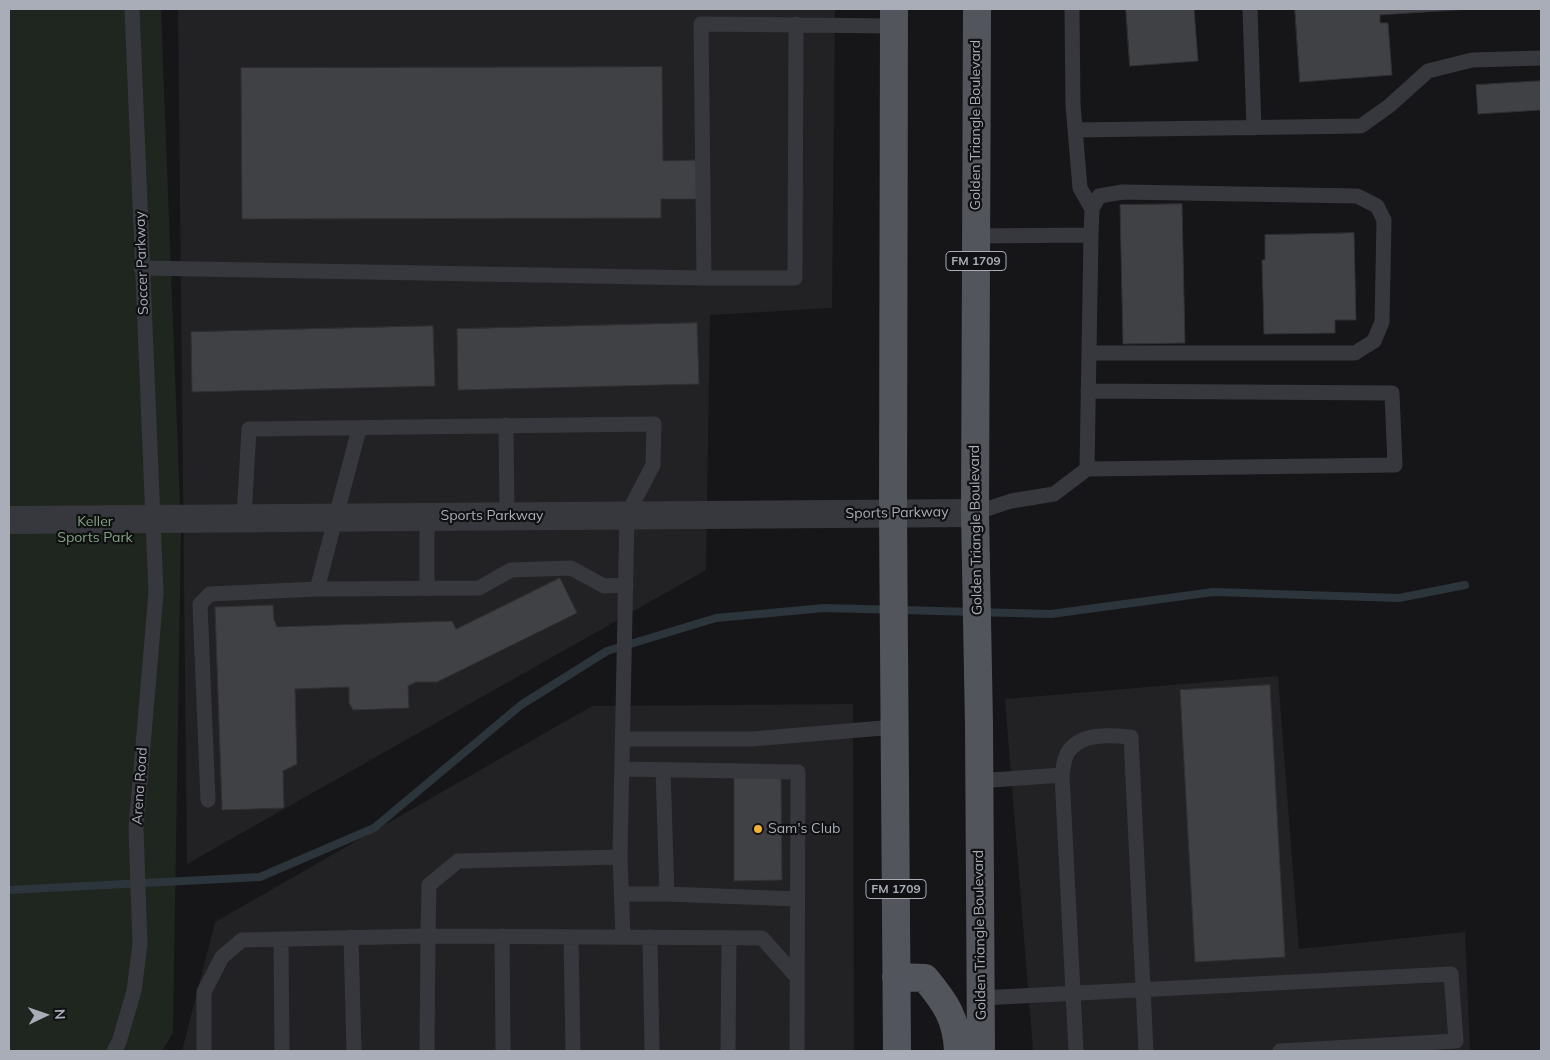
<!DOCTYPE html>
<html>
<head>
<meta charset="utf-8">
<style>
  body { margin:0 }
  #map { position:relative; width:1550px; height:1060px; overflow:hidden; background:#161618; font-family:Mulish,sans-serif }
  canvas { display:block }
  .frame { position:absolute; inset:0; border:10px solid #a8adb8; pointer-events:none }
  .north { position:absolute; left:20px; top:990px; width:50px; height:50px; -webkit-text-stroke:4px #111113; paint-order:stroke; rotate:87deg; font-size:14px; font-weight:700; line-height:20px; text-align:center; color:#a8adb8 }
  .north::after { content:''; display:block; margin:auto; width:18px; height:22px; background:#a8adb8; clip-path:polygon(50% 0,100% 100%,50% 72%,0 100%) }
</style>
</head>
<body>
<div id="map">
<canvas width="1550" height="1060"></canvas>
<div class="frame"></div>
<div class="north">N</div>
</div>
<script>
const g = document.querySelector('canvas').getContext('2d');
g.lineJoin = 'round';
function fillPath(path, color) { g.fillStyle = color; g.fill(path, 'evenodd'); }
function stroke(path, color, width, dash) { g.strokeStyle = color; g.lineWidth = width; g.lineCap = dash ? 'butt' : 'round'; g.setLineDash(dash || []); g.stroke(path); }
function drawText(font, color, halo, rows, align = 'center') {
  g.font = font + ' Mulish,sans-serif'; g.lineWidth = 4.5; g.setLineDash([]); g.textBaseline = 'middle'; g.strokeStyle = halo; g.fillStyle = color; for (const [text, x, y, turn = 0] of rows) {
    g.save(); g.translate(x, y); g.rotate((+turn || 0) * Math.PI / 180); g.textAlign = isNaN(turn) ? turn : align; if (halo) g.strokeText(text, 0, 0); g.fillText(text, 0, 0); g.restore();
  }
}
const built = new Path2D(`
  M178,9h657l-3,299 -122,7 -4,255 -519,294z
  M1278,676l21,273 166,-17 5,119h-437l-28,-352z
  M853,704l1,347h-672l33,-129 377,-216z`);
const green = new Path2D(`
  M9,9h152l20,522 -8,502 -11,18h-153z`);
const stream = new Path2D(`
  M9,890l251,-13 114,-49 147,-123 86,-54 109,-33 108,-10 227,6 162,-22 186,6 66,-13`);
const building = new Path2D(`
  M1126,9h68l4,52 -68,5z
  M1295,9h176l-91,6v8h8l4,52 -92,7z
  M662,67l1,94 33,-1 1,39h-36v19l-419,1 -1,-151z
  M1541,81v29l-63,4 -2,-29z
  M1182,204l3,139 -62,1 -3,-139z
  M1354,233l2,87h-21v13l-71,1 -2,-74h3v-25z
  M697,323l2,61 -241,6 -1,-61z
  M433,326l2,60 -243,6 -1,-60z
  M560,578l17,35 -140,69h-21l-8,4 1,22 -56,2 -4,-7v-16l-54,2 2,75 -14,7 1,37 -62,2 -7,-203 58,-2 1,15 3,7 175,-6 4,8z
  M1270,685l15,272 -90,5 -15,-272z
  M781,777l1,103 -48,1v-103z`);
const service = new Path2D(`
  M1072,9l1,96 7,83 12,21
  M1250,9l4,119
  M1075,130l286,-4 28,-20 39,-35 44,-11 69,-2
  M141,268l563,10 -3,-254 193,2
  M704,278h91l1,-254
  M1089,353h266l19,-12 8,-19 2,-102 -7,-14 -20,-10 -234,-4 -24,4 -7,13 -1,26
  M506,425l1,91
  M1087,469l308,-4 -3,-72 -304,-2
  M975,513l36,-12 43,-7 33,-25 4,-234 -115,1
  M427,516v73
  M317,589l42,-160
  M623,739h129l143,-12
  M622,769l176,3 -1,279
  M663,770l4,124 130,5
  M1062,775l14,276
  M978,781l84,-6c1,-6 2,-17 6,-23 14,-20 43,-17 63,-15l15,314
  M208,800l-8,-196 10,-10 107,-5 162,-1 32,-18 60,-2 33,18 22,-1
  M620,857l3,80
  M622,894h45
  M502,936l1,115
  M351,937l3,114
  M571,937l2,114
  M650,937l2,114
  M281,939l1,112
  M981,998l470,-24 5,67 -176,10
  M114,1051l5,-9 15,-51 6,-47 -4,-116 20,-235 -24,-584
  M204,1051v-59l18,-35 20,-17 186,-4 1,-51 29,-24 162,-4 7,-342 26,-50 1,-41 -405,5 -5,88
  M427,1051l1,-115 334,2 34,38
  M728,1051l1,-113`);
const minor = new Path2D(`
  M9,520l966,-7`);
const primary = new Path2D(`
  M894,9l-1,504 4,538
  M977,9l-2,504 4,212 2,326
  M896,977l29,1c20,24 32,41 33,73`);
const markers = [
  [758,829,5,"#f2b134"]
];
const shields = [
  [976,261,60],
  [896,889,60]
];
const shieldNames = [
  ["FM 1709",976,261],
  ["FM 1709",896,889]
];
const streetNames = [
  ["Golden Triangle Boulevard",976,125,-90],
  ["Soccer Parkway",142,263,-92],
  ["Sports Parkway",897,513,-1],
  ["Sports Parkway",492,516],
  ["Golden Triangle Boulevard",976,530,-91],
  ["Arena Road",140,786,-86],
  ["Golden Triangle Boulevard",980,935,-91]
];
const parkNames = [
  ["Keller",95,522],
  ["Sports Park",95,538]
];
const poiNames = [
  ["Sam's Club",768,829]
];
fillPath(built, '#222225');
fillPath(green, '#1e261f');
stroke(stream, '#2c353c', 8);
fillPath(building, '#404145');
stroke(building, '#303034', 1);
stroke(service, '#37383d', 15);
stroke(minor, '#37383d', 28);
stroke(primary, '#53555c', 28);
for (const [x, y, r, color] of markers) { const dot = new Path2D(); dot.arc(x, y, r, 0, 2 * Math.PI); g.fillStyle = color; g.fill(dot); stroke(dot, '#111113', 2); }
for (const [x, y, w] of shields) { const box = new Path2D(); box.roundRect(x - w / 2, y - 9.5, w, 19, 4); g.fillStyle = '#111113'; g.fill(box); stroke(box, '#a8adb8', 1); }
drawText('bold 12px', '#a8adb8', null, shieldNames);
drawText('14px', '#a8adb8', '#111113', streetNames);
drawText('14px', '#7fa381', '#111113', parkNames);
drawText('14px', '#a8adb8', '#111113', poiNames, 'left');
</script>
</body>
</html>
